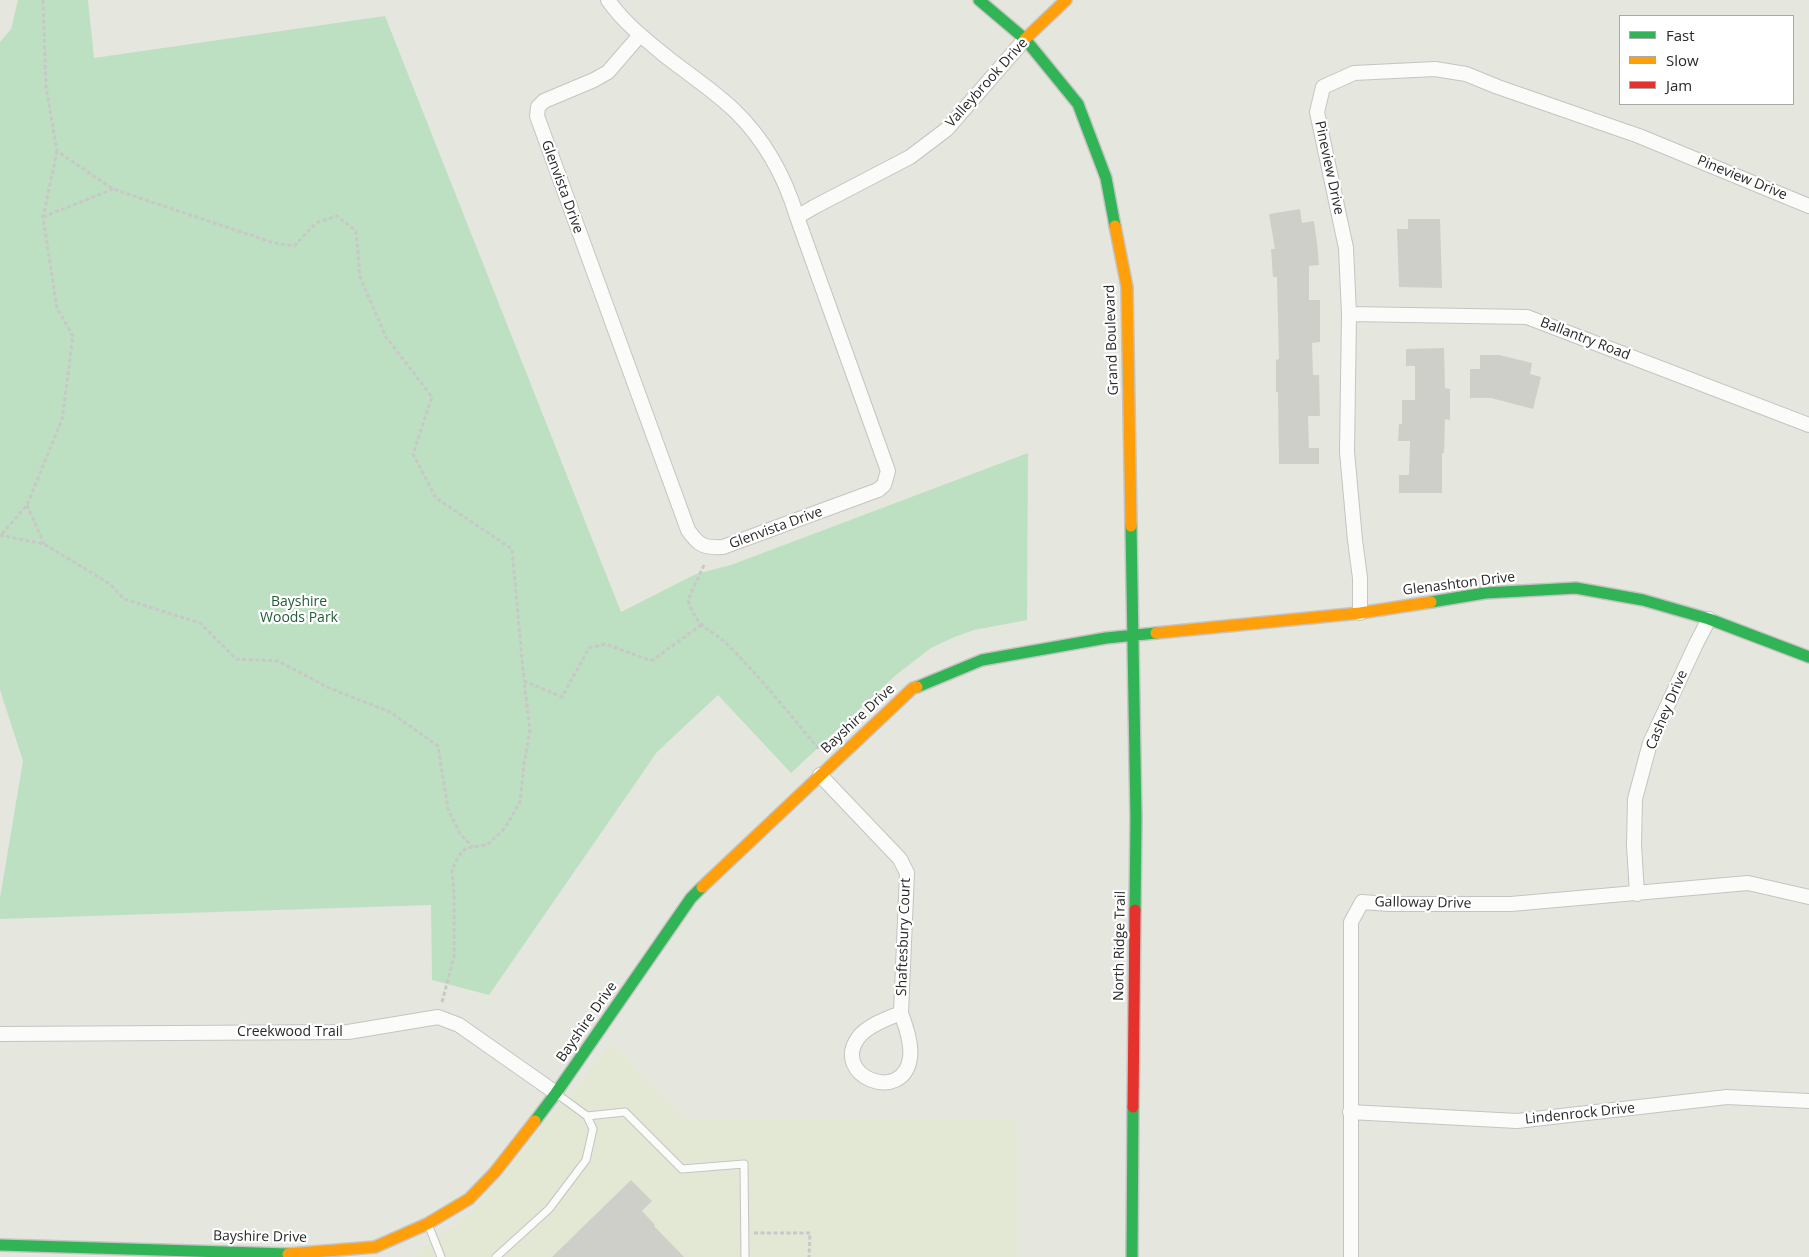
<!DOCTYPE html>
<html>
<head>
<meta charset="utf-8">
<style>
  body { margin:0 }
  #map { position:relative; width:1809px; height:1257px; overflow:hidden; background:#e5e6de; font-family:"Open Sans",sans-serif }
  canvas { display:block }
  .legend { position:absolute; left:1619px; top:15px; width:175px; height:90px; box-sizing:border-box; background:#fff; border:1px solid #a9a9a9; margin:0; padding:6px 9px; list-style:none; font-size:15px; color:#282828 }
  .legend li { display:flex; align-items:center; gap:10px; height:25px }
  .legend b { width:25px; border:1px solid #a9a9a9 }
</style>
</head>
<body>
<div id="map">
<canvas width="1809" height="1257"></canvas>
<ul class="legend">
<li><b style="height:6px;background:#30b455"></b>Fast</li>
<li><b style="height:6px;background:#ff9f0a"></b>Slow</li>
<li><b style="height:6px;background:#e5322d"></b>Jam</li>
</ul>
</div>
<script>
const g = document.querySelector('canvas').getContext('2d');
g.lineJoin = 'round';
function fillPath(path, color) { g.fillStyle = color; g.fill(path, 'evenodd'); }
function stroke(path, color, width, dash) { g.strokeStyle = color; g.lineWidth = width; g.lineCap = dash ? 'butt' : 'round'; g.setLineDash(dash || []); g.stroke(path); }
function drawText(font, color, halo, rows, align = 'center') {
  g.font = font + ' "Open Sans",sans-serif'; g.lineWidth = 4.5; g.setLineDash([]); g.textBaseline = 'middle'; g.strokeStyle = halo; g.fillStyle = color; for (const [text, x, y, turn = 0] of rows) {
    g.save(); g.translate(x, y); g.rotate((+turn || 0) * Math.PI / 180); g.textAlign = isNaN(turn) ? turn : align; if (halo) g.strokeText(text, 0, 0); g.fillText(text, 0, 0); g.restore();
  }
}
const education = new Path2D(`
  M612,1043l74,77 330,-1v138h-600v-4l52,-37z`);
const green = new Path2D(`
  M18,0h70l6,58 291,-42 236,596 75,-38 35,-9 297,-112 -1,167 -53,10 -22,8 -21,10 -35,27 -105,98 -73,-78 -61,57 -168,243 -57,-15 -1,-75 -431,14v-21l23,-137 -23,-71v-648l11,-13z`);
const building = new Path2D(`
  M1300,209l2,14 12,-2 3,22 2,22 -10,1v34h11v42l-8,1 1,32h6l1,41h-12l1,32h10v16h-40l-1,-72h-2v-32l3,-1 -2,-82h-4l-2,-28h4l-6,-35z
  M1408,219h32l2,69 -43,-1 -2,-58h11z
  M1444,348l1,40 5,1v31l-5,-1 -1,34h-2v40h-43v-18h10l1,-34h-12l1,-17h3v-24h13v-34h-9v-17z
  M1480,355h19l33,8 -2,11 11,3 -8,32 -42,-11h-21v-29h10z
  M631,1180l21,21 -10,10 13,14 -1,1 30,31h-132z`);
const path = new Path2D(`
  M43,0l3,87 11,64 56,38 161,54 20,3 22,-23 21,-7 19,15 4,46 26,60 46,60 -19,57 23,44 76,51 12,132
  M43,217l70,-28
  M27,505l17,39
  M2,534l25,-29 35,-85 11,-84 -16,-28 -14,-90 14,-67
  M0,535l44,9 66,40 14,15 76,24 36,36 42,2 51,27 61,24 48,34 10,63 12,25 13,13
  M704,565l-16,35c11,33 22,26 42,47 32,32 60,68 89,102
  M442,1002l12,-45v-63l-2,-24 6,-13 8,-9 21,-3 18,-17 15,-26 4,-37 6,-35 -6,-49 38,16 27,-49 16,-4 44,16h4l48,-35
  M754,1233h56l-1,24`);
const lane = new Path2D(`
  M587,1116l38,-4 57,57 62,-5 1,93
  M428,1224l13,33
  M496,1257l53,-48 37,-49 7,-31 -6,-13 -30,-22`);
const street = new Path2D(`
  M608,0c16,23 38,40 60,58 22,17 46,33 66,52 30,29 51,67 63,107l91,254 -4,14 -6,5 -155,57c-19,1 -24,-1 -35,-17l-151,-414 1,-9 6,-6 50,-21 14,-8 32,-37
  M797,217l17,-10 96,-50 37,-28 78,-90
  M1349,314l178,3 282,108
  M1360,613v-35l-5,-38 -8,-88 2,-138 -3,-66 -29,-136 6,-25 31,-14 81,-4 31,5 32,13 141,49 170,70
  M820,775l80,84 7,14 -6,140
  M1637,894l-3,-49 1,-46 15,-56 46,-99 13,-25
  M901,1013c5,14 11,31 9,45 -7,47 -79,18 -52,-20 8,-12 30,-20 43,-25z
  M0,1034l348,-2 90,-15 21,8 97,68
  M1350,1112l167,9 210,-24 82,4
  M1351,1257v-335l11,-20 27,2h122l237,-21 61,14`);
const fast = new Path2D(`
  M979,0l46,39 53,65 28,74 9,48
  M1131,526l5,293 -1,91
  M1431,602l54,-9 91,-5 67,12 66,19 100,38
  M917,687l65,-27 124,-22 50,-5
  M535,1121l21,-28 135,-195 11,-11
  M0,1245l288,9
  M1132,1257l1,-150`);
const slow = new Path2D(`
  M1025,39l41,-39
  M1115,226l12,61 4,239
  M1156,633l204,-20 71,-11
  M702,887l211,-199 4,-1
  M288,1254l87,-7 52,-23 42,-25 26,-27 40,-51`);
const jam = new Path2D(`
  M1133,1107l2,-197`);
const streetNames = [
  ["Valleybrook Drive",987,83,-48],
  ["Pineview Drive",1329,168,78],
  ["Pineview Drive",1742,178,22],
  ["Glenvista Drive",562,187,70],
  ["Ballantry Road",1585,339,21],
  ["Grand Boulevard",1112,340,-92],
  ["Glenvista Drive",776,528,-20],
  ["Glenashton Drive",1459,584,-7],
  ["Cashey Drive",1667,710,-67],
  ["Bayshire Drive",858,719,-43],
  ["Galloway Drive",1423,903,1],
  ["Shaftesbury Court",904,937,-88],
  ["North Ridge Trail",1120,946,-89],
  ["Bayshire Drive",587,1022,-55],
  ["Creekwood Trail",290,1032],
  ["Lindenrock Drive",1580,1114,-6],
  ["Bayshire Drive",260,1237,1]
];
const parkNames = [
  ["Bayshire",299,602],
  ["Woods Park",299,618]
];
fillPath(education, '#e3e8d4');
fillPath(green, '#bde0c2');
fillPath(building, '#cecfc9');
stroke(lane, '#c5c4c3', 9);
stroke(street, '#c5c4c3', 16);
stroke(fast, '#c5c4c3', 14);
stroke(slow, '#c5c4c3', 14);
stroke(jam, '#c5c4c3', 14);
stroke(path, '#c8c8c7', 3, [4, 2.5]);
stroke(lane, '#fbfbfa', 7);
stroke(street, '#fbfbfa', 14);
stroke(fast, '#30b455', 11);
stroke(slow, '#ff9f0a', 11);
stroke(jam, '#e5322d', 11);
drawText('14px', '#282828', '#fff', streetNames);
drawText('14px', '#205d38', '#fff', parkNames);
</script>
</body>
</html>
